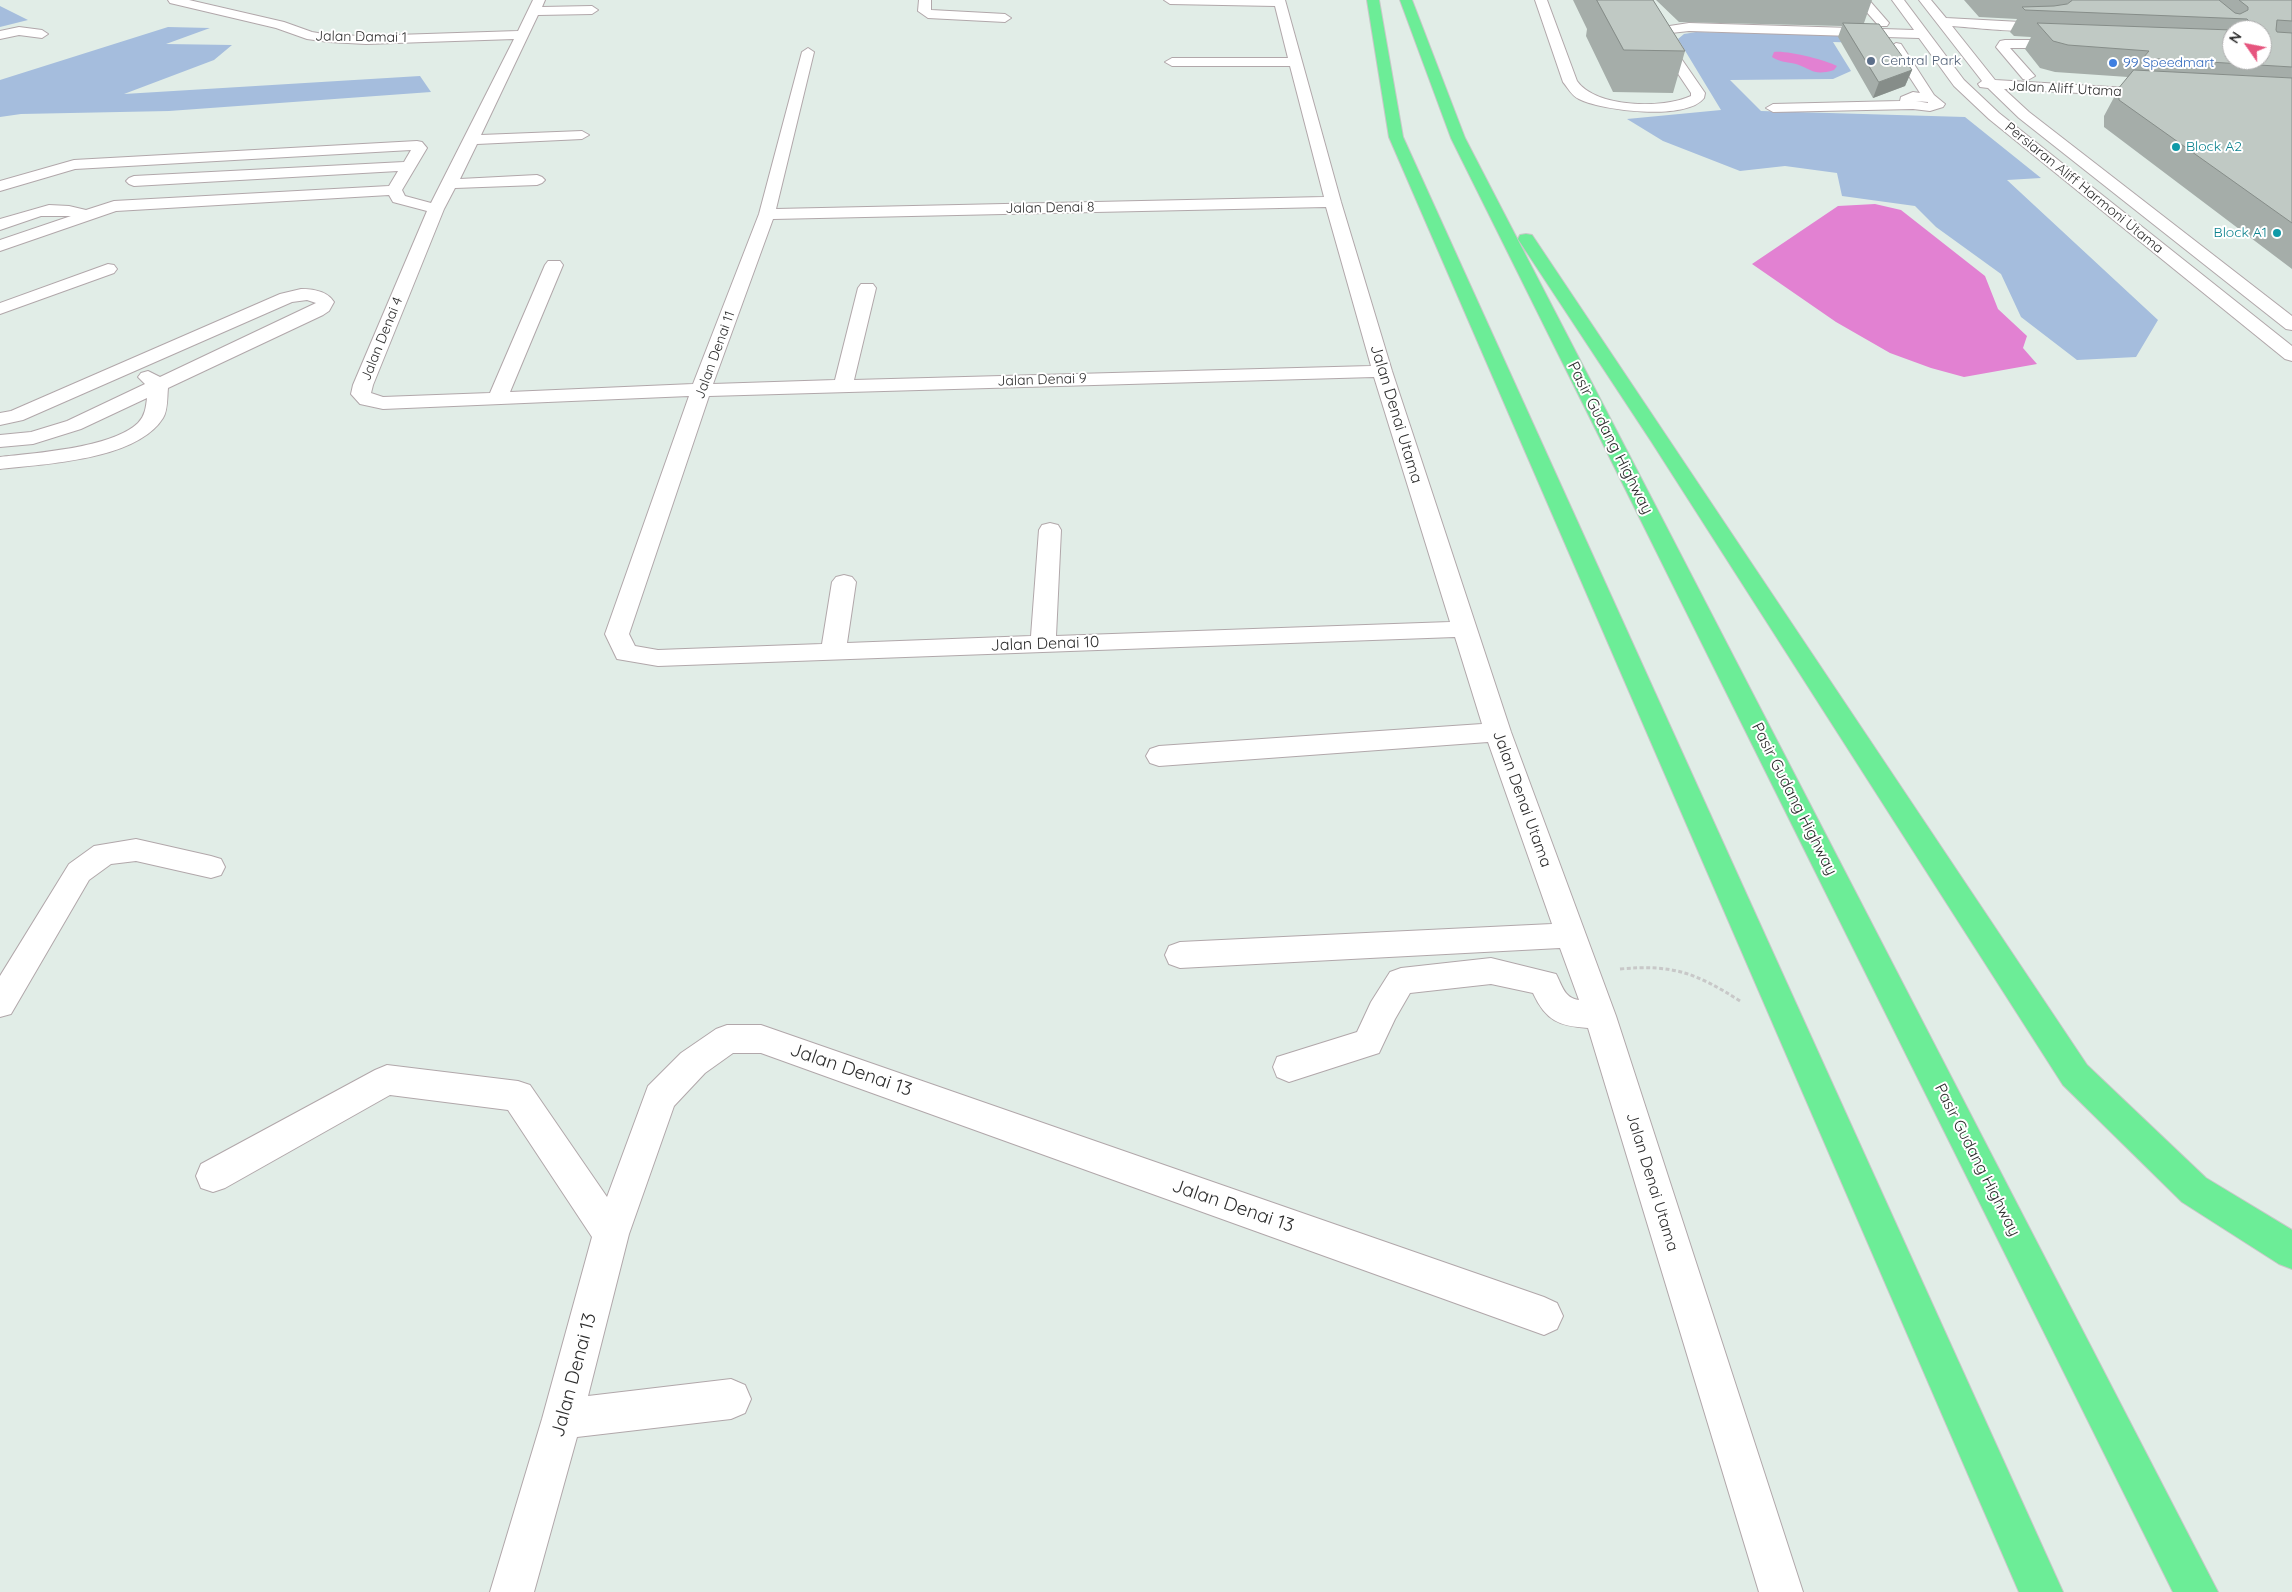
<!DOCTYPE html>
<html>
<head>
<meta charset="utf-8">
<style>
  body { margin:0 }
  #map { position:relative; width:2292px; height:1592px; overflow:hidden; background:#e1ede7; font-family:Quicksand,sans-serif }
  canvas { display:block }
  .north { position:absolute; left:2222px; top:20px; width:50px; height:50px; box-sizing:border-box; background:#fff; border:1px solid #ababab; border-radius:50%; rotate:303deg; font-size:14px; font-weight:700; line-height:20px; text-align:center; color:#2d2d2d }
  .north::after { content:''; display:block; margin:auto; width:18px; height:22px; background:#e6557e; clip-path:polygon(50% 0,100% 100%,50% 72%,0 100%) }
</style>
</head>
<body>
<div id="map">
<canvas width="2292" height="1592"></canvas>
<div class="north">N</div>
</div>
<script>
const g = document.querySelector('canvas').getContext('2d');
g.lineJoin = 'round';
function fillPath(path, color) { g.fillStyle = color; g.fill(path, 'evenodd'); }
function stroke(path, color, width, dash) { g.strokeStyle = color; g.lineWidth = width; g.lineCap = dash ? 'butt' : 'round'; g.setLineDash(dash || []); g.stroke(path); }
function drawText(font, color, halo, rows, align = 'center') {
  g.font = font + ' Quicksand,sans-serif'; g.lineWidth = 4; g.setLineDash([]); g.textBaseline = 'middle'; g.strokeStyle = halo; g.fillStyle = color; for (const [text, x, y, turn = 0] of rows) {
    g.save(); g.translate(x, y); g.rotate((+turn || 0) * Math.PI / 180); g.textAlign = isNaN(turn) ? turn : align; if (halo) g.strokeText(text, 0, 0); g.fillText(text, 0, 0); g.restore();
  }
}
const green = new Path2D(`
  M0,6l28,14 -28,7z
  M168,27l42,1 -44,16 66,1 -18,15 -90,34 296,-18 11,16 -262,19 -148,3 -21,3v-37z
  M1696,32l168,4 5,7 -36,-1 18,29 -18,8 -103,1 31,31 204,6 76,61 -34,2 151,140 -22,37 -59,3 -56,-43 -20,-43 -65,-47 -21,-21 -73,-10 -5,-23 -52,-7 -45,5 -77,-30 -36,-22 94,-9 -43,-71 6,-5z`);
const water = new Path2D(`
  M1774,52c12,-2 52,8 63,14l-3,4c-20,6 -21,0 -38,-6 -9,-2 -16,-2 -24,-7z
  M1875,204l26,6 84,66 13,33 29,27 -4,12 14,16 -73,13 -33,-9 -41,-15 -54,-31 -84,-58 86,-58z`);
const path = new Path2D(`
  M1620,969c53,-5 76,4 120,32`);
const minor = new Path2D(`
  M168,0h21l95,22 28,10 17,3 37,1 152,-5 15,-31h12l-3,7 50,-1 6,4 -6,4 -54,1 -57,120 101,-4 7,4 -7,4 -105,5 -17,35 77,-4 5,2 3,3 -3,3 -5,2 -82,3 -11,21 -71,176 -2,8 12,4 107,-4 55,-128 3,-4h12l3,4 -53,127 183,-8 66,-170 43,-162 6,-4 6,4 -38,157 548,-12 -34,-131h-118l-7,-4 7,-4h116l-13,-52 -105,-2 -6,-4h121l56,202 51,169 119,361 105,284 187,576h-44l-171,-564c-29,-2 -42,-7 -55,-35l-42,-9 -81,9 -15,26 -16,34 -90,29 -12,-5 -4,-10 4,-10 80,-25 14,-30 19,-30 11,-4 90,-10 65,16c6,11 8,24 23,26l-19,-52 -380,20 -11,-4 -4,-9 4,-9 11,-4 372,-18 -64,-182 -329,24 -9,-3 -4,-7 4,-7 9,-3 323,-22 -27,-87 -797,29 -41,-7 -12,-25 84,-238 -306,13 -23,-5 -9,-10 2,-9 74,-174 -34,-9 -4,-7 -273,16 -116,40v-11l71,-24h-30l-41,14v-11l49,-14 20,1 17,4 28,-9 275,-15 9,-15 -264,15 -5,-2 -3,-3 3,-3 5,-2 270,-14 7,-12 -336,19 -75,22v-10l74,-21 343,-19 5,1 5,6 -25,42 3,6 26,7 83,-164 -148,5 -37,-2 -22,-3 -31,-11 -106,-25zM1326,207l45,159 -517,14 22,-92 -3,-4h-12l-3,4 -23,92 -122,4 60,-165zM1374,377l76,245 -394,14 5,-106 -3,-5 -8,-2 -8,2 -3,5 -8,106 -184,7 9,-61 -4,-5 -8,-2 -8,2 -4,5 -10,62 -164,6 -23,-4 -6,-12 80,-238z
  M919,0h12v10l74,4 6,4 -6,4 -77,-4 -10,-7z
  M1535,0h12l30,81c19,27 86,28 114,15v-3l-37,-55 9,-11 26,-4 225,7 -22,-30h12l60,80 35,33 293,233v15l-7,-2 -296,-240 -35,-33 -35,-48 -230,-7 -18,2 -4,5 38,55 -1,5c-17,23 -102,13 -125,1 -7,-3 -11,-11 -16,-17z
  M1856,0h13l20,23 -2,3h-8z
  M1919,0h12l15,18 93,5 9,-1 -18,-22h12l19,23c-12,15 -88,4 -109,3l43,54 165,10 2,3 -2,3 -5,1 -151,-8 25,23 263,204v14l-6,-1 -267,-211 -31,-30 -8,-1 -2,-3 4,-3z
  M19,27l23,3 6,4 -6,4 -23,-3 -19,4v-8z
  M2005,40h61l6,4 -6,4h-56l25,28 -7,4 -5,-1 -27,-32 4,-6z
  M1896,43l5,1 33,51 11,9 -2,3 -13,4 -17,-2 -140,3 -7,-4 7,-4 127,-3 1,-4 12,-5 7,1 -30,-46zM1916,101l12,1v1z
  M108,264l6,1 3,4 -3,4 -114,41v-11z
  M301,289c13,0 26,2 33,13l-5,9 -6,4 -155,73c-1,9 0,22 -5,30 -26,42 -118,46 -163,51v-12c35,-4 112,-9 138,-34 7,-7 8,-16 9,-25l-66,31 -48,15 -33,3v-12l31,-3 36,-11 78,-37 -7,-7 3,-4 7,-2 12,6 156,-74 -9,-3 -15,2 -269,118 -23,5v-12l11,-2 269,-117z
  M136,839l75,17 10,3 4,8 -4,8 -10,3 -75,-17 -25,3 -22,16 -78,134 -11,3v-41l69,-112 25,-18z
  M727,1025h34l783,272 13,6 6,13 -6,13 -13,6 -783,-282h-28l-28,20 -31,33 -45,128 -41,162 143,-17 14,6 6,14 -6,14 -14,6 -154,18 -43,155h-44l52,-173 50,-182 -84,-127 -118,-15 -165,93 -12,4 -12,-4 -5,-12 5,-12 174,-94 12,-5 131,16 12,4 77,112 41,-111 33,-33 35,-24z`);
const highway = new Path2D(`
  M1367,0h12l24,137 660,1455h-44l-630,-1455z
  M1400,0h12l53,138 753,1454h-45l-722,-1454z
  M1526,234l6,1 555,830 119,113 86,52v39l-13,-5 -97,-62 -119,-117 -412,-644 -133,-202 2,-4z`);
const wall = new Path2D(`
  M1573,0h80l32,51 -12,42 -60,-1 -27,-56 1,-7z
  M1656,0h216l-8,23 48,47 -7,16 -32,12 -35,-61 4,-11 -163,-4z
  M1964,0h328v269l-188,-142v-11l15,-28 9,-11 -73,-5 -15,-4 -15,-19 6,-12 -17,-1 -4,-4 7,-13 -38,-2zM2232,30h30l-30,30z`);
const shadedWall = new Path2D(`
  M1912,70l-7,16 -32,12 6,-16z`);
const building = new Path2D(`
  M1597,0h56l32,51 -61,-1z
  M2073,0h146l16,13 5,1 8,-4v-3l-9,-7h53v21l-15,-1 -1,10 1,2 15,1v34l-149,-9 6,-7 -81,-6 -15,-4 -16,-18 195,7v30h30v-30h-15l2,-9 -2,-2 -222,-9 -3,-3 32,-1 13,-2z
  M1843,23l36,1 33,46 -33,12z
  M2134,70l158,8v145l-173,-123v-12z`);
const markers = [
  [1871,61,5,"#5c6f8a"],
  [2113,63,5,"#3f7fe0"],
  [2176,147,5,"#0f9aa8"],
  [2277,233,5,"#0f9aa8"]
];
const farStreetnames = [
  ["Jalan Damai 1",361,37,1],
  ["Jalan Aliff Utama",2065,89,3],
  ["Persiaran Aliff Harmoni Utama",2084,188,39],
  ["Jalan Denai 8",1050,208,-1],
  ["Jalan Denai 4",382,339,-68],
  ["Jalan Denai 11",715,355,-70],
  ["Jalan Denai 9",1042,380,-2]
];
const farServicenames = [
  ["Central Park",1881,61]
];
const farShopnames = [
  ["99 Speedmart",2123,63]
];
const farCulturenames = [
  ["Block A2",2186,147],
  ["Block A1",2267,233,"right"]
];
const streetNames = [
  ["Jalan Denai Utama",1396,414,73],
  ["Pasir Gudang Highway",1610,438,63],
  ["Jalan Denai 10",1045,644,-2],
  ["Jalan Denai Utama",1522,799,70],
  ["Pasir Gudang Highway",1794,799,63],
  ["Pasir Gudang Highway",1977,1160,63],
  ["Jalan Denai Utama",1652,1182,73]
];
const nearStreetnames = [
  ["Jalan Denai 13",851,1070,19],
  ["Jalan Denai 13",1233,1206,19],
  ["Jalan Denai 13",574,1375,-75]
];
fillPath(green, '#a5bddd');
fillPath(water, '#e281d2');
stroke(minor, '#b1a7aa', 2);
stroke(highway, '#c8c8c8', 2);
stroke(path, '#c8c8c8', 3, [4, 2.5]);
fillPath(minor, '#fff');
fillPath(highway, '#6ced97');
fillPath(wall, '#a5ada9');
fillPath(shadedWall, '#868d89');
fillPath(building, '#c0c9c4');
stroke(building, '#868d89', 1);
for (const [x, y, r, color] of markers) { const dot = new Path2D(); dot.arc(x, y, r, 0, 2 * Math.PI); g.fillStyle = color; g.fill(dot); stroke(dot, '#fff', 2); }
drawText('14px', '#2d2d2d', '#fff', farStreetnames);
drawText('14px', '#4e5e75', '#fff', farServicenames, 'left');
drawText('14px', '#366cbe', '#fff', farShopnames, 'left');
drawText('14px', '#0d838f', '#fff', farCulturenames, 'left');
drawText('16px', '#2d2d2d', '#fff', streetNames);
drawText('19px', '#2d2d2d', '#fff', nearStreetnames);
</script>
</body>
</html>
